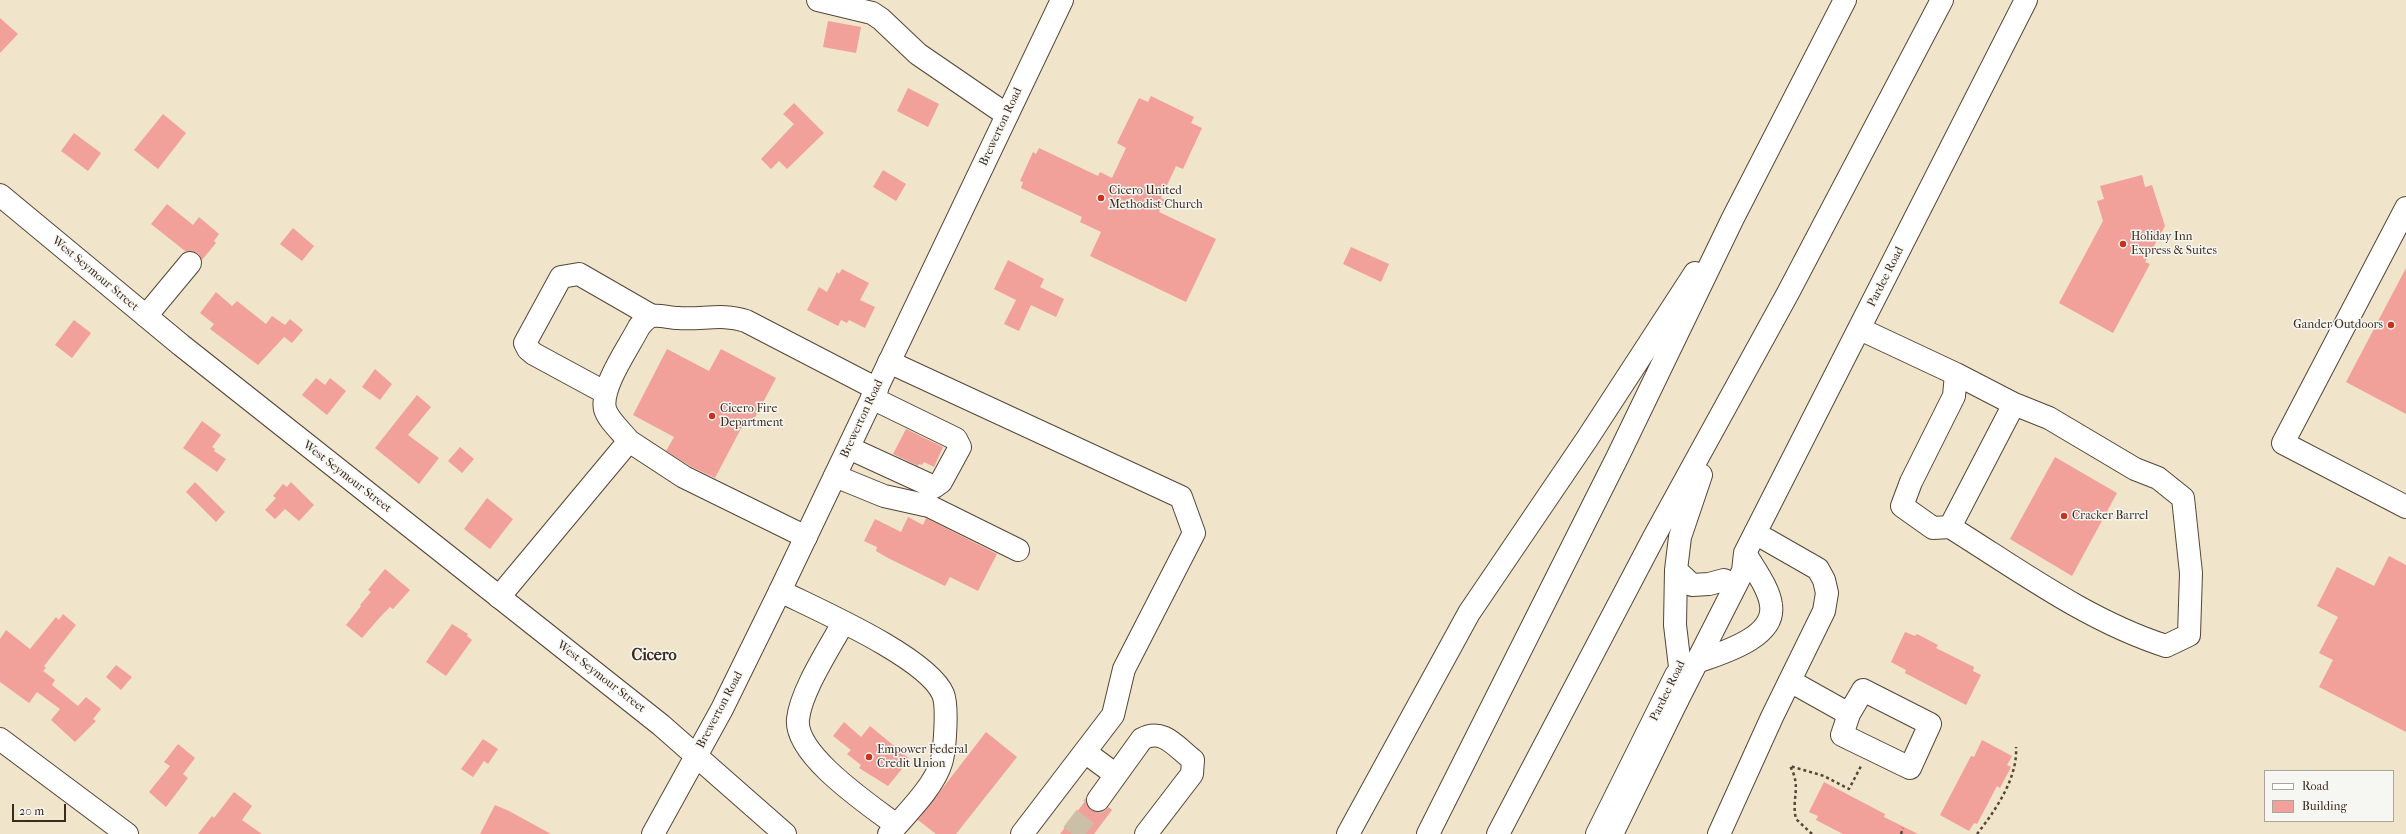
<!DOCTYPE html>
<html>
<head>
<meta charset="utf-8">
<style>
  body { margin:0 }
  #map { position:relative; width:2406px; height:834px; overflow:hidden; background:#f0e4ca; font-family:"IM FELL French Canon",serif }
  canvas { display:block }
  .legend { position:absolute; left:2264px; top:770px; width:130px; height:52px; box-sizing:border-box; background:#f6f6f2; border:1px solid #aba49d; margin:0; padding:5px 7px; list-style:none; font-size:12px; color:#3b2a1e }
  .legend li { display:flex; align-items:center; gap:8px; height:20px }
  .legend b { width:20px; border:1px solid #aba49d }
  .scale { position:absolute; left:12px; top:804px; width:54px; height:18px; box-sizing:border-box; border:2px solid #3b2a1e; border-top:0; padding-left:5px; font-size:12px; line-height:14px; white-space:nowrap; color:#3b2a1e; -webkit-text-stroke:3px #f6f6f2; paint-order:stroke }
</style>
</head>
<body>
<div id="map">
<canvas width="2406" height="834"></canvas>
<ul class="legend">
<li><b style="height:5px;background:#fff"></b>Road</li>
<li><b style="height:11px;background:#f1a199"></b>Building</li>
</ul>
<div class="scale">20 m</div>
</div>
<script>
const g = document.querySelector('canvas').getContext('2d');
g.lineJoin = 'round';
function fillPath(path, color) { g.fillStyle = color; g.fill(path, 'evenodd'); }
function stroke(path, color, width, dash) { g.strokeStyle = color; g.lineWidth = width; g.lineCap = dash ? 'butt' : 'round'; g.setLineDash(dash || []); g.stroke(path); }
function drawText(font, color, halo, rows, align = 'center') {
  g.font = font + ' "IM FELL French Canon",serif'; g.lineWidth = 3; g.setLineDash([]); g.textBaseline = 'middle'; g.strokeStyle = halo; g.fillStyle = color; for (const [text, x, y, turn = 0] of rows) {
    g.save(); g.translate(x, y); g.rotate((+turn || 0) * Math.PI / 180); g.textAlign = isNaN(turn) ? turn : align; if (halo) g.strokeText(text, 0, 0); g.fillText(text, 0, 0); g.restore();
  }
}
const building = new Path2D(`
  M0,18l18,16 -18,19z
  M828,21l33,6 -5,26 -33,-6z
  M908,88l31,16 -11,23 -31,-16z
  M1151,96l43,21 -3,6 11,5 -19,41 -7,-3 -15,32 4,2 -6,12 57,27 -30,63 -96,-46 11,-24 -21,-10 2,-5 -61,-29 2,-6 -3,-1 13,-29 3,2 3,-6 59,28 2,-4 12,6 14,-30 -9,-5 22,-45 9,4z
  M794,103l30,30 -37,36 -8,-8 -8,8 -10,-10 33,-35 -11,-10z
  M163,114l23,19 -28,36 -24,-19z
  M74,133l27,20 -13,18 -27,-20z
  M883,170l23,14 -10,17 -23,-14z
  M2142,175l3,12 7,-2 13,41 -20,36 5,2 -37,69 -54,-30 44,-82 -6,-20 7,-2 -4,-13z
  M167,204l26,21 6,-8 20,17 -5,7 2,2 -14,17 -4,-7 -13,-2 -34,-27z
  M293,228l21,18 -12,15 -22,-17z
  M1351,247l38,17 -8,18 -38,-18z
  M1008,260l36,19 -4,8 24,12 -8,18 -25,-12 -12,26 -15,-7 12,-24 -22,-11z
  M2406,268v146l-60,-32z
  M842,269l27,14 -9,17 15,7 -10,21 -16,-8 -2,3 -6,-3 -3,6 -31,-16 12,-23 8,5 10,-20 2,2z
  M216,292l16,14 5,-5 29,23 6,-8 13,9 5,-6 13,11 -11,13 -8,-6 -26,28 -48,-36 4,-5 -14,-11z
  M74,320l17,13 -19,25 -17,-13z
  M667,349l42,22 12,-22 55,29 -24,45 -6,-4 -31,59 -25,-12 -24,-15 8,-14 -41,-22z
  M375,369l17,15 -12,16 -18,-13z
  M316,378l9,7 5,-7 16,13 -19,24 -25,-20z
  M417,395l14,12 -23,28 31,23 -20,26 -44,-36z
  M202,421l19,14 -9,12 3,2 -1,2 12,8 -9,13 -34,-24z
  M906,429l37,18 -9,20 -10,-5 -2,3 -3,-1 -1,2 -25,-12z
  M460,447l14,12 -12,14 -14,-12z
  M2055,457l62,36 -45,83 -62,-37z
  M195,482l30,30 -9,10 -30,-30z
  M291,482l23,23 -15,16 -14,-12 -10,10 -10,-9 11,-12 -3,-2 10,-12 4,3z
  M487,498l26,21 -23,30 -26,-20z
  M908,517l15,8 3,-7 71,36 -19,37 -28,-14 -5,9 -57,-28 -12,-7 1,-4 -13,-6 11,-22 26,13z
  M2389,556l17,9v167l-87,-45 14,-27 -14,-7 19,-36 -21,-11 20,-39 37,19z
  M385,569l25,21 -17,19 -3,-2 -9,9 -19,22 -16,-13 15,-19 -1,-1 11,-13 -3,-2z
  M63,614l13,11 -32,41 2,2 -3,3 12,9 -3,5 26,21 8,-9 15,12 -8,10 3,2 -21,21 -24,-22 9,-11 -23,-17 -8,11 -29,-21v-43l6,-9 24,19 26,-32 3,3z
  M452,624l16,10 -1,2 5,4 -26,36 -20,-14z
  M1905,632l10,4 2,-2 21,11 -2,3 38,19 -1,4 8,4 -15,30 -61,-32 1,-3 -15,-8z
  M116,665l16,12 -11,13 -15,-13z
  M844,722l17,15 9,-11 40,33 -22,27 -29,-18 2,-3 -14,-11 4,-4 -18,-14z
  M986,732l31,25 -61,77h-20l-18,-14z
  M483,739l15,10 -10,15 -4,-3 -11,16 -12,-8z
  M1982,740l30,16 -5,9 4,2 -11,21 -3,-2 -20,38 -3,-1 -5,8 -29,-16 31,-59 3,1z
  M178,744l17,14 -12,16 5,4 -22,29 -17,-15 21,-26 -6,-4z
  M1824,782l61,32 -1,3 34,17h-75l-27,-14 2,-4 -9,-4z
  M234,792l18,14 -10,14 20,14h-64l14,-18 2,2z
  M1086,800l5,10 12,2 5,-5 4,3 -18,24h-34z
  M495,805l14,6 42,23h-71z`);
const minorTunnel = new Path2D(`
  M1072,834l26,-34`);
const path = new Path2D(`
  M1812,834l-16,-15c-5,-21 6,-31 -6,-53l34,10 25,13 12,-23
  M1901,834l2,-6
  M1977,834c18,-23 41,-56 39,-87`);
const minor = new Path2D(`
  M818,0l54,13 9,6 37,35 89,61
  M2406,208l-123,235 123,64
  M146,316l44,-53
  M1860,329l96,45 -2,22 -43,86 -9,24 31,22 17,-1 64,-123 35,14 86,51 23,9 25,20 8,75 -2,62 -23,11c-78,-25 -147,-76 -216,-119
  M889,362l292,135 13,36 -70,136 -11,46 -91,119
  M1956,374l58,30
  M606,393l-72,-39 -6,-5 -3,-6 36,-66 18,-3 73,42
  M629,441c-7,-9 -21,-21 -24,-32 -5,-22 24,-62 34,-82 4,-5 7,-10 14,-11 8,-1 17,2 25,2 24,2 45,-5 68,3l131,68
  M849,448l85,39 7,-5 19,-35 -4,-8 -84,-41
  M835,476l49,20 45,10 89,44
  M780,591c38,19 147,66 163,103 5,12 2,57 -2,69 -7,24 -36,52 -52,71
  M499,597l130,-156 55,36 122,60
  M843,623c-14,26 -42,68 -45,96 -4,36 72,86 98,106
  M1697,662c24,-9 79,-24 74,-57 -2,-17 -17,-36 -26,-52
  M1790,681l59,33 14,-24 67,34 -20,44 -68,-33 7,-21
  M1677,701l66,-130 2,-18 281,-553
  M0,739l127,95
  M1085,752l31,23
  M1098,800l44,-61c21,-12 35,9 51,21l-1,14 -46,60
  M1597,834l79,-159
  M1719,834l53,-117 52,-106 3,-18 -3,-13 -6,-11 -63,-36`);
const major = new Path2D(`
  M653,834l69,-125 58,-118 282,-591`);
const highway = new Path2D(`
  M0,195l181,150 480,380 124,109
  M1676,570l16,15 17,-1 15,-4
  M1348,834l121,-221 118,-174 108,-166
  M1428,834l190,-378 115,-238 112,-218
  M1498,834l156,-297 134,-244 154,-293
  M1612,834l65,-133 3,-34 -5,-42 1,-55 4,-33 21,-62`);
const markers = [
  [1101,198,4,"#c8321e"],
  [2123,244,4,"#c8321e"],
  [2391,325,4,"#c8321e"],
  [712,416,4,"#c8321e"],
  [2064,516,4,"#c8321e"],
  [869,757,4,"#c8321e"]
];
const streetNames = [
  ["Brewerton Road",1001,127,-65],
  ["West Seymour Street",95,274,40],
  ["Pardee Road",1886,277,-63],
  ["Brewerton Road",862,419,-65],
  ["West Seymour Street",347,477,38],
  ["West Seymour Street",601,677,38],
  ["Pardee Road",1668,691,-64],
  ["Brewerton Road",720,710,-62]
];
const poiNames = [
  ["Cicero United",1109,191],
  ["Methodist Church",1109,205],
  ["Holiday Inn",2131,237],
  ["Express & Suites",2131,251],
  ["Gander Outdoors",2383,325,"right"],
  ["Cicero Fire",720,409],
  ["Department",720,423],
  ["Cracker Barrel",2072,516],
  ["Empower Federal",877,750],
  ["Credit Union",877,764]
];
const districtNames = [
  ["Cicero",654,656]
];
fillPath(building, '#f1a199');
stroke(minorTunnel, '#ccbfa8', 22, [22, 11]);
stroke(minor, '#564638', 24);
stroke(major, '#564638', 24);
stroke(highway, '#564638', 24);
stroke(path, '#564638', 2.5, [3, 3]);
stroke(minor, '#fff', 22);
stroke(major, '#fff', 22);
stroke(highway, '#fff', 22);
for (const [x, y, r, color] of markers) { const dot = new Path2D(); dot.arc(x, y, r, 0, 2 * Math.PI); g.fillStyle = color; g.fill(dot); stroke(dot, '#f6f6f2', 1.5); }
drawText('12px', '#3b2a1e', '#f6f6f2', streetNames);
drawText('12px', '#3b2a1e', '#f6f6f2', poiNames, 'left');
drawText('bold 16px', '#3b2a1e', '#f6f6f2', districtNames);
</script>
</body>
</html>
